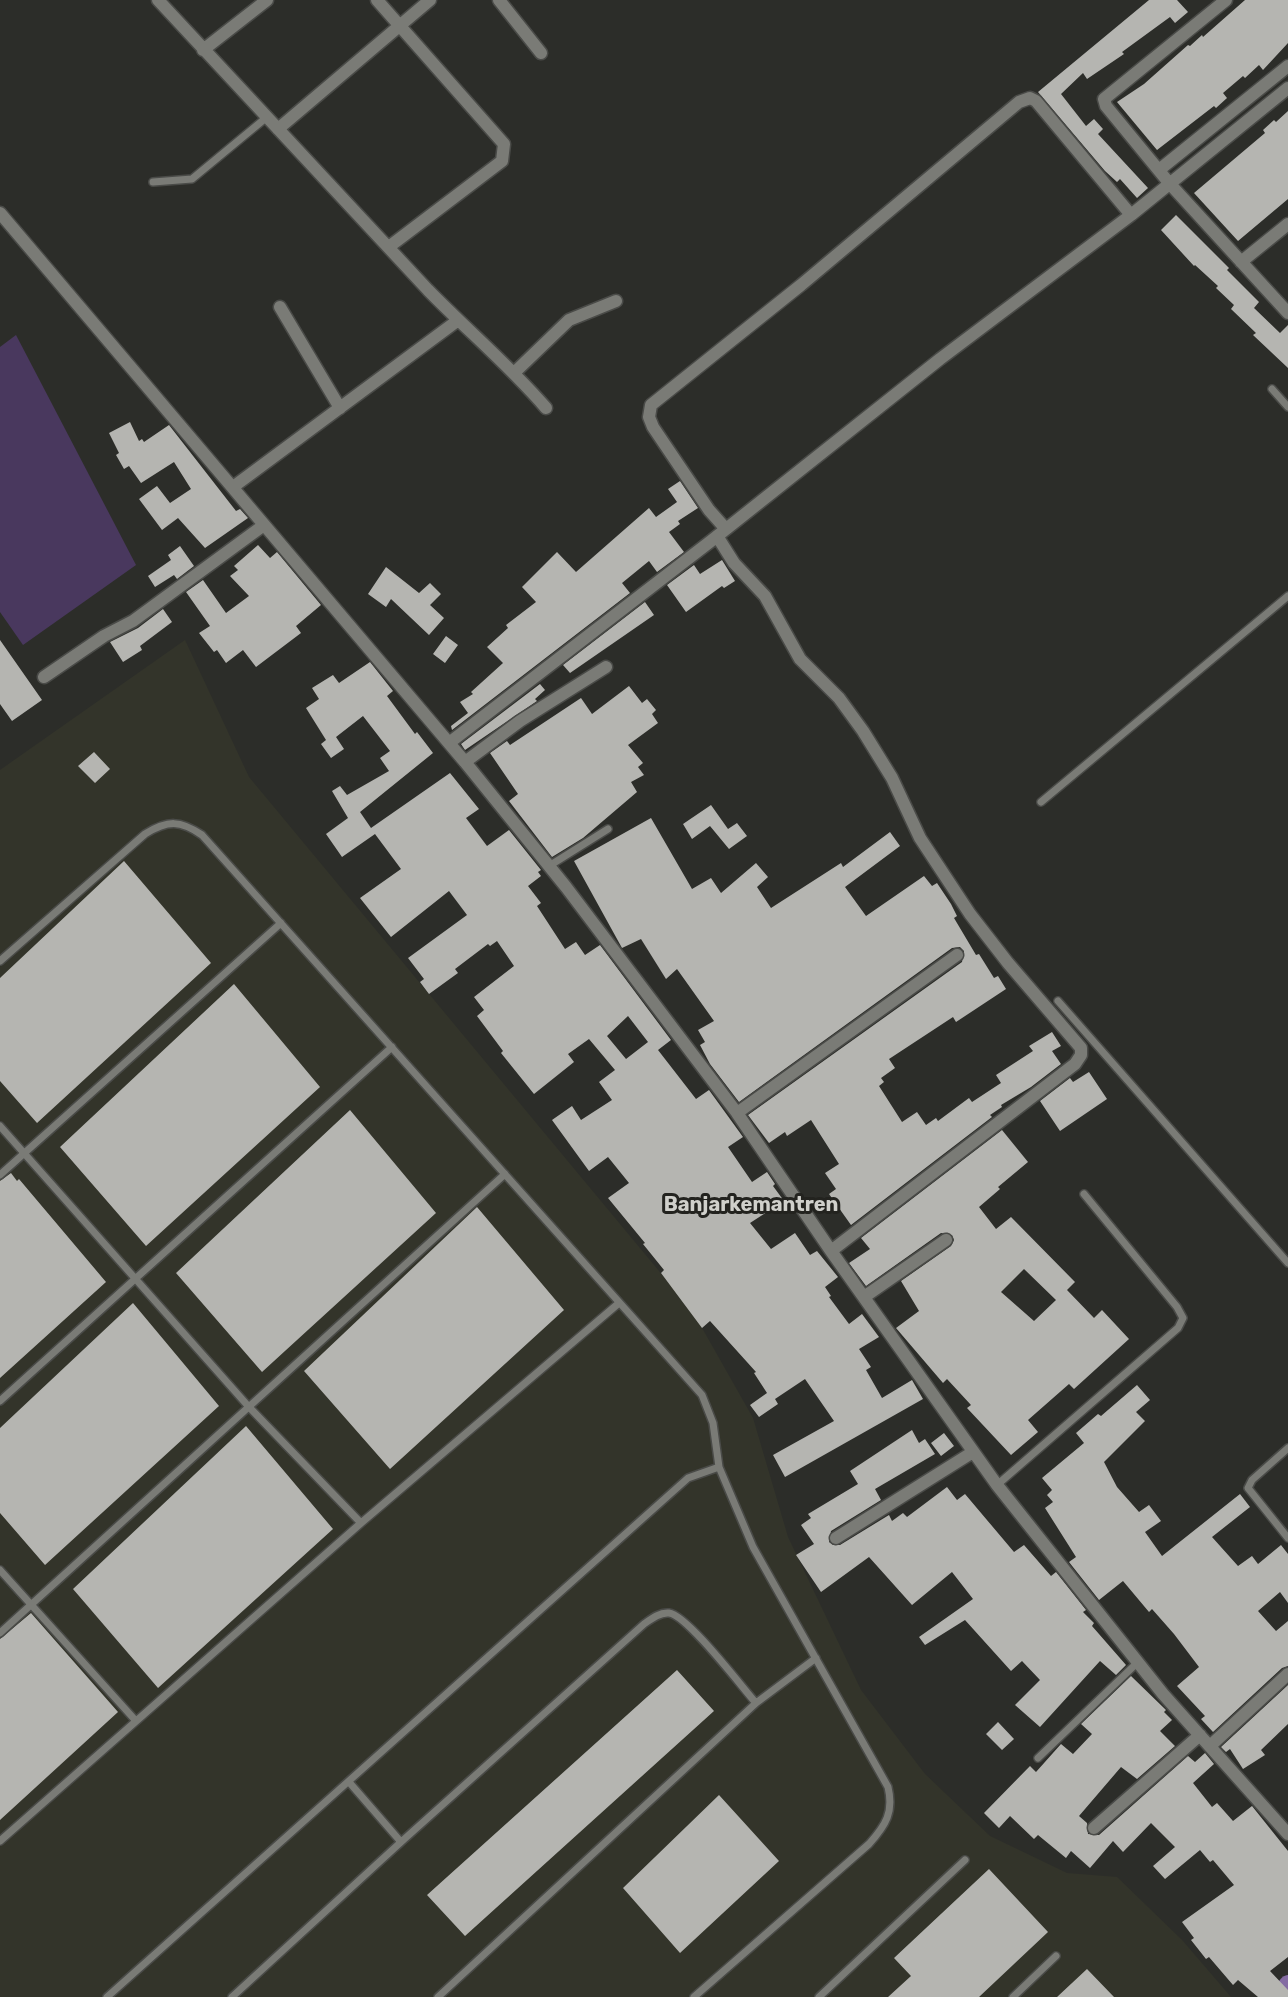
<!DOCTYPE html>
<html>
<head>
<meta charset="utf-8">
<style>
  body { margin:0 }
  canvas { display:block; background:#2c2d29 }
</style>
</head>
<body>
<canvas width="1288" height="1997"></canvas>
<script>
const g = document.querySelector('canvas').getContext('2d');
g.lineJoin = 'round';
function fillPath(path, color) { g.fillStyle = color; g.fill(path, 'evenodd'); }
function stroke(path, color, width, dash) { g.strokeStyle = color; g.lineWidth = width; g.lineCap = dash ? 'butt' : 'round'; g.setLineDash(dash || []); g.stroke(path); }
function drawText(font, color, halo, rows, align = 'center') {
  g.font = font + ' Rubik,sans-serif'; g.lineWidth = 6; g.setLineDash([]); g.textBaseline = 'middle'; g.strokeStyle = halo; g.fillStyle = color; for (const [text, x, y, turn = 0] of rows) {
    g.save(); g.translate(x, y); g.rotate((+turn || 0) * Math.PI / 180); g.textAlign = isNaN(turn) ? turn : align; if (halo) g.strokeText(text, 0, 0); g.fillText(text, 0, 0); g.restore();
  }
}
const built = new Path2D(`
  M185,640l64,137 444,535 60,106 35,119 73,153 64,84 65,62 77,37 50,4 65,63 49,57h-1231v-1227z`);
const green = new Path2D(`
  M16,335l120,230 -113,80 -23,-33v-265z`);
const canal = new Path2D(`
  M1279,1997l9,-13`);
const building = new Path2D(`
  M1149,0h28l11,12 -13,11 -5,-6 -48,35 2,2 -37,25 -4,-6 -22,21 25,32 8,-7 9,10 -5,5 50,54 -11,10 -17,-19 -3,3 -12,-11 -67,-79z
  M1245,0h43v43l-25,27 -4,-5 -14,13 -2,-2 -20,17 4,5 -11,10 -2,-2 -57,44 -40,-48 27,-18 44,-39 2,1 12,-11 1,2z
  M1288,111v88l-50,42 -44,-48 71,-60 -2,-3 11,-10 2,2z
  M1176,215l53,53 -2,2 32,32 -5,6 26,25 8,-8v43l-35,-33 3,-2 -25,-24 3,-4 -18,-17 2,-2 -23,-21 -1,1 -33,-36z
  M130,422l9,19 3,-2 2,3 25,-17 67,86 4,-2 8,9 -43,30 -27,-30 -16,12 -23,-31 18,-13 13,17 21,-14 -17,-27 -33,21 -12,-17 -5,3 -8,-14 3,-2 -10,-20z
  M680,481l18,27 -20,13 2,3 -11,8 15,20 -27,20 -8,-11 -27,22 8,10 -178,137 -1,-4 17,-13 -8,-11 13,-8 -2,-2 32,-29 -16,-16 21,-19 -2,-3 30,-23 -14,-15 35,-35 19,20 73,-64 7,9 21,-15 -9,-13z
  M258,545l12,13 7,-6 44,53 -25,21 5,7 -45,34 -13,-17 -17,13 -9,-13 -3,2 -15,-19 11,-7 -24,-34 17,-12 23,33 23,-17 -19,-20 8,-6 -4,-4z
  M180,546l14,20 -17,13 -3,-4 -19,12 -7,-11 23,-16 -3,-5z
  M722,560l13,21 -11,7 -2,-2 -36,26 -19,-27 27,-20 6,9z
  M386,567l33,26 11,-10 11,11 -11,11 14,13 -15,17 -38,-36 -5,8 -18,-13z
  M645,602l9,13 -84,58 -7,-8z
  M163,609l9,13 -32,24 2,4 -19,12 -13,-20 28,-14z
  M446,636l12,9 -13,18 -12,-9z
  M0,640l42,60 -30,21 -12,-17z
  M370,662l23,29 -6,5 28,38 2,-2 16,21 -73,59 11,16 79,-55 29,36 -13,9 21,28 22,-16 32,40 -3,2 3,4 -13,10 13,17 -4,3 28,43 11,-7 9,13 15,-10 71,95 -13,10 38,49 13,-9 34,47 -15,10 24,35 15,-10 8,12 -2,2 11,15 -34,22 21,26 24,-16 15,22 7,-4 21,26 -13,10 6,9 -2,1 20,27 13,-10 17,23 -20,12 12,18 -5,3 16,28 30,-18 11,19 -138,78 -12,-22 61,-34 -29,-42 -30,20 3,5 -19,13 -9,-12 17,-12 -13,-20 2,-1 -46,-51 -8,7 -41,-55 3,-3 -21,-26 2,-1 -37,-45 21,-15 -21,-26 -19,14 -37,-51 20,-14 9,14 31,-20 -13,-18 16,-12 -26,-31 -21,15 6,8 -40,32 -33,-41 2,-2 -26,-35 7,-6 -10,-13 40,-31 -17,-25 -7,5 -2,-2 -33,25 3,4 -29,21 -9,-12 4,-3 -16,-21 59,-43 -18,-24 -58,46 -31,-39 41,-29 -26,-35 -33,23 -16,-23 22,-16 -16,-27 8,-5 7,9 42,-24 -9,-13 10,-7 -27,-35 -27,21 8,12 -13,9 -10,-14 5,-4 -20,-32 13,-9 -7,-11 21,-13 6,8zM628,1016l20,26 -22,17 -19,-23z
  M540,684l5,6 -10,9 2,2 -72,49 -4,-6z
  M629,686l13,17 5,-4 9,11 -4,4 6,9 -30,22 15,18 -5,4 6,8 -13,7 6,10 -54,46 -31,19 -43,-56 9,-7 -28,-41 17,-12 3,4 71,-47 11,16z
  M94,752l16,17 -15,14 -17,-17z
  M711,805l17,24 9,-6 10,13 -18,13 -19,-23 -18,13 -9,-15z
  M651,818l41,71 19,-11 10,15 35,-30 12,14 -11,10 14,21 70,-45 2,4 47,-35 10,14 -55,41 21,29 58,-40 8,10 5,-3 14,21 6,12 -3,2 22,37 3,-1 15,24 4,-2 8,13 -50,33 -3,-5 -64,42 6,9 -14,10 3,4 -5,4 23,36 15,-10 9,13 10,-7 2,3 31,-23 3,4 29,-19 -5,-8 37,-24 -4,-5 23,-14 9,14 -9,5 9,13 -30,23 -30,18 1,2 -12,8 2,2 -141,108 -22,-31 7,-5 -11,-16 14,-9 -28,-44 -24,16 -2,-4 -16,11 -21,-28 214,-153 2,-11 -4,-4 -8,1 -213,154 -29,-38 -10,-19 5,-3 -7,-12 16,-9 -37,-52 -11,10 -25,-40 -19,9 -48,-87z
  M124,861l87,102 -174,160 -37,-42v-103z
  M234,984l86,103 -174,159 -86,-99z
  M1089,1072l18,27 -47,32 -20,-30 30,-23 3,4z
  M350,1110l86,103 -174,159 -86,-99z
  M1002,1130l26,32 -30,25 2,2 -21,18 17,22 15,-12 64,65 -8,8 27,28 8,-8 27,29 -55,50 -5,-5 -41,36 10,12 -27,23 -44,-47 4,-3 -24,-26 -4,4 -47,-55 23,-17 -18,-30 50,-35 3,-6 -2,-5 -11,-2 -75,53 -17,-23 21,-14 -9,-11zM1024,1269l32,31 -22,21 -33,-29z
  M11,1173l6,8 2,-2 87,103 -106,96v-197z
  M477,1207l87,103 -174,159 -86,-98z
  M133,1303l86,103 -174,159 -45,-52v-85z
  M1137,1385l13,15 -14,12 9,9 -41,41 13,25 22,25 10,-7 12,16 -16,11 17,24 78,-62 10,13 -38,30 26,29 14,-10 6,8 23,-19 7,9v49l-8,-11 -22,19 18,20 12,-10v45l-6,2 -69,64 -12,-13 4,-3 -28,-30 22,-19 -25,-33 -22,-25 -3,3 -26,-31 -24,19 -30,-38 7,-5 -31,-49 8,-6 -6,-7 5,-5 -10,-12 42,-35 -8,-10 22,-19 3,2z
  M246,1426l87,103 -175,159 -85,-99z
  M912,1430l7,13 6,-4 10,15 -60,35 6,11 -50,31 -2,11 4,3h7l49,-30 3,6 11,-8 4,4 40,-30 10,13 8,-6 49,58 10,-7 27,31 5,-4 30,38 -3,2 11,11 -2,3 34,39 -10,10 -16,-14 -60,66 -25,-22 25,-25 -18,-19 -11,10 -46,-51 -40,25 -6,-8 54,-38 -21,-27 -40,33 -43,-48 -48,35 -25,-37 18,-11 -13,-19 10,-7 -3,-4 50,-30 -8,-13z
  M944,1433l10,13 -13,10 -10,-13z
  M31,1613l87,99 -118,108v-181z
  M677,1670l37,41 -249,225 -38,-41z
  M1131,1676l35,34 -2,2 8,8 -12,11 15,15 -38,33 -16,-12 -42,49 8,7 1,11 11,1 89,-79 7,6 10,-9 9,11 -21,19 19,24 5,-4 16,18 19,-15 36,45v106l-18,14 18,19v7h-30l-20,-17 -5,5 -24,-28 -3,2 -15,-19 3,-2 -12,-16 52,-37 -21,-25 -3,2 -10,-12 -35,29 -12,-13 22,-19 -24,-24 -28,29 -10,-11 -23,27 -19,-17 -5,7 -28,-23 -4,4 -24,-23 -11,12 -15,-15 46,-47 6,6 25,-28 12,10 19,-20 -11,-10z
  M1288,1685v39l-27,26 4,5 -22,14 -13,-20 -4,3 -5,-5z
  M998,1722l16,17 -12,11 -16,-16z
  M719,1795l60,66 -99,92 -57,-65z
  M989,1869l59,63 -69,65h-91l23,-21 -17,-18z
  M1087,1969l27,28h-57z`);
const lane = new Path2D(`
  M153,182l39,-3 75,-62
  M1272,389l16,18
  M1041,802l247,-206
  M549,866l59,-37
  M0,961l145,-127c23,-14 35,-14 57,1l500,560 11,28 6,44 34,80 135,240c6,25 -2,38 -19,57l-175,153
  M1058,1001l230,262
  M0,1126l249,281 112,116
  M0,1175l281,-252
  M0,1401l392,-354
  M1288,1448l-36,32 -4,8 40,50
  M997,1485l181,-157 5,-10 -6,-11 -93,-113
  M0,1570l136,151
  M0,1633l505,-459
  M1038,1758l100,-96
  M0,1841l361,-318 258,-220
  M401,1842l243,-218c7,-5 16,-12 25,-11 18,2 72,73 87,90
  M107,1997l581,-519 31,-11
  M232,1997l169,-155 -52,-60
  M438,1997l318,-294 60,-45
  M819,1997l146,-137
  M1013,1997l43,-41`);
const street = new Path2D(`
  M158,0l270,290c39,40 81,75 118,118
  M377,0l127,144 -2,17 -112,85
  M499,0l42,53
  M1226,0l-122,99 2,7 64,78 118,129
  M203,50l64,-50
  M278,129l152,-129
  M1159,170l129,-104
  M0,213l465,549 101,125 171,226 94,138 166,234 166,209 125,140
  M1241,262l47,-38
  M280,307l60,101
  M515,372l54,-52 47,-19
  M233,487l224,-166
  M725,528l-16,-18 -56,-83 -4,-10 2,-12 150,-120 218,-183 11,-4 6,3 95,114
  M717,536l17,27 31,33 35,63 39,39 24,33 29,47 28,60 50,76 38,49 73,85v7l-6,9 -244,187
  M44,677l60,-41 29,-15 131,-96
  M449,743l262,-202 229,-182 191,-144 157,-127
  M465,762l55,-41 86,-54
  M737,1113l220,-158
  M864,1297l82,-57
  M836,1538l137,-86
  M1210,1746l78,-72
  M1094,1828l106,-93`);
const quarterNames = [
  ["Banjarkemantren",751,1205]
];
fillPath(built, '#33342a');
fillPath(green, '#49385e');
stroke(canal, '#836ba2', 18);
fillPath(building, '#b5b5b1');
stroke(lane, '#4a4b48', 10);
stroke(street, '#4a4b48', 15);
stroke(lane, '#7a7b76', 7);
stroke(street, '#7a7b76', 12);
drawText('bold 20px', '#d0d0cb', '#23231f', quarterNames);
</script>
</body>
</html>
